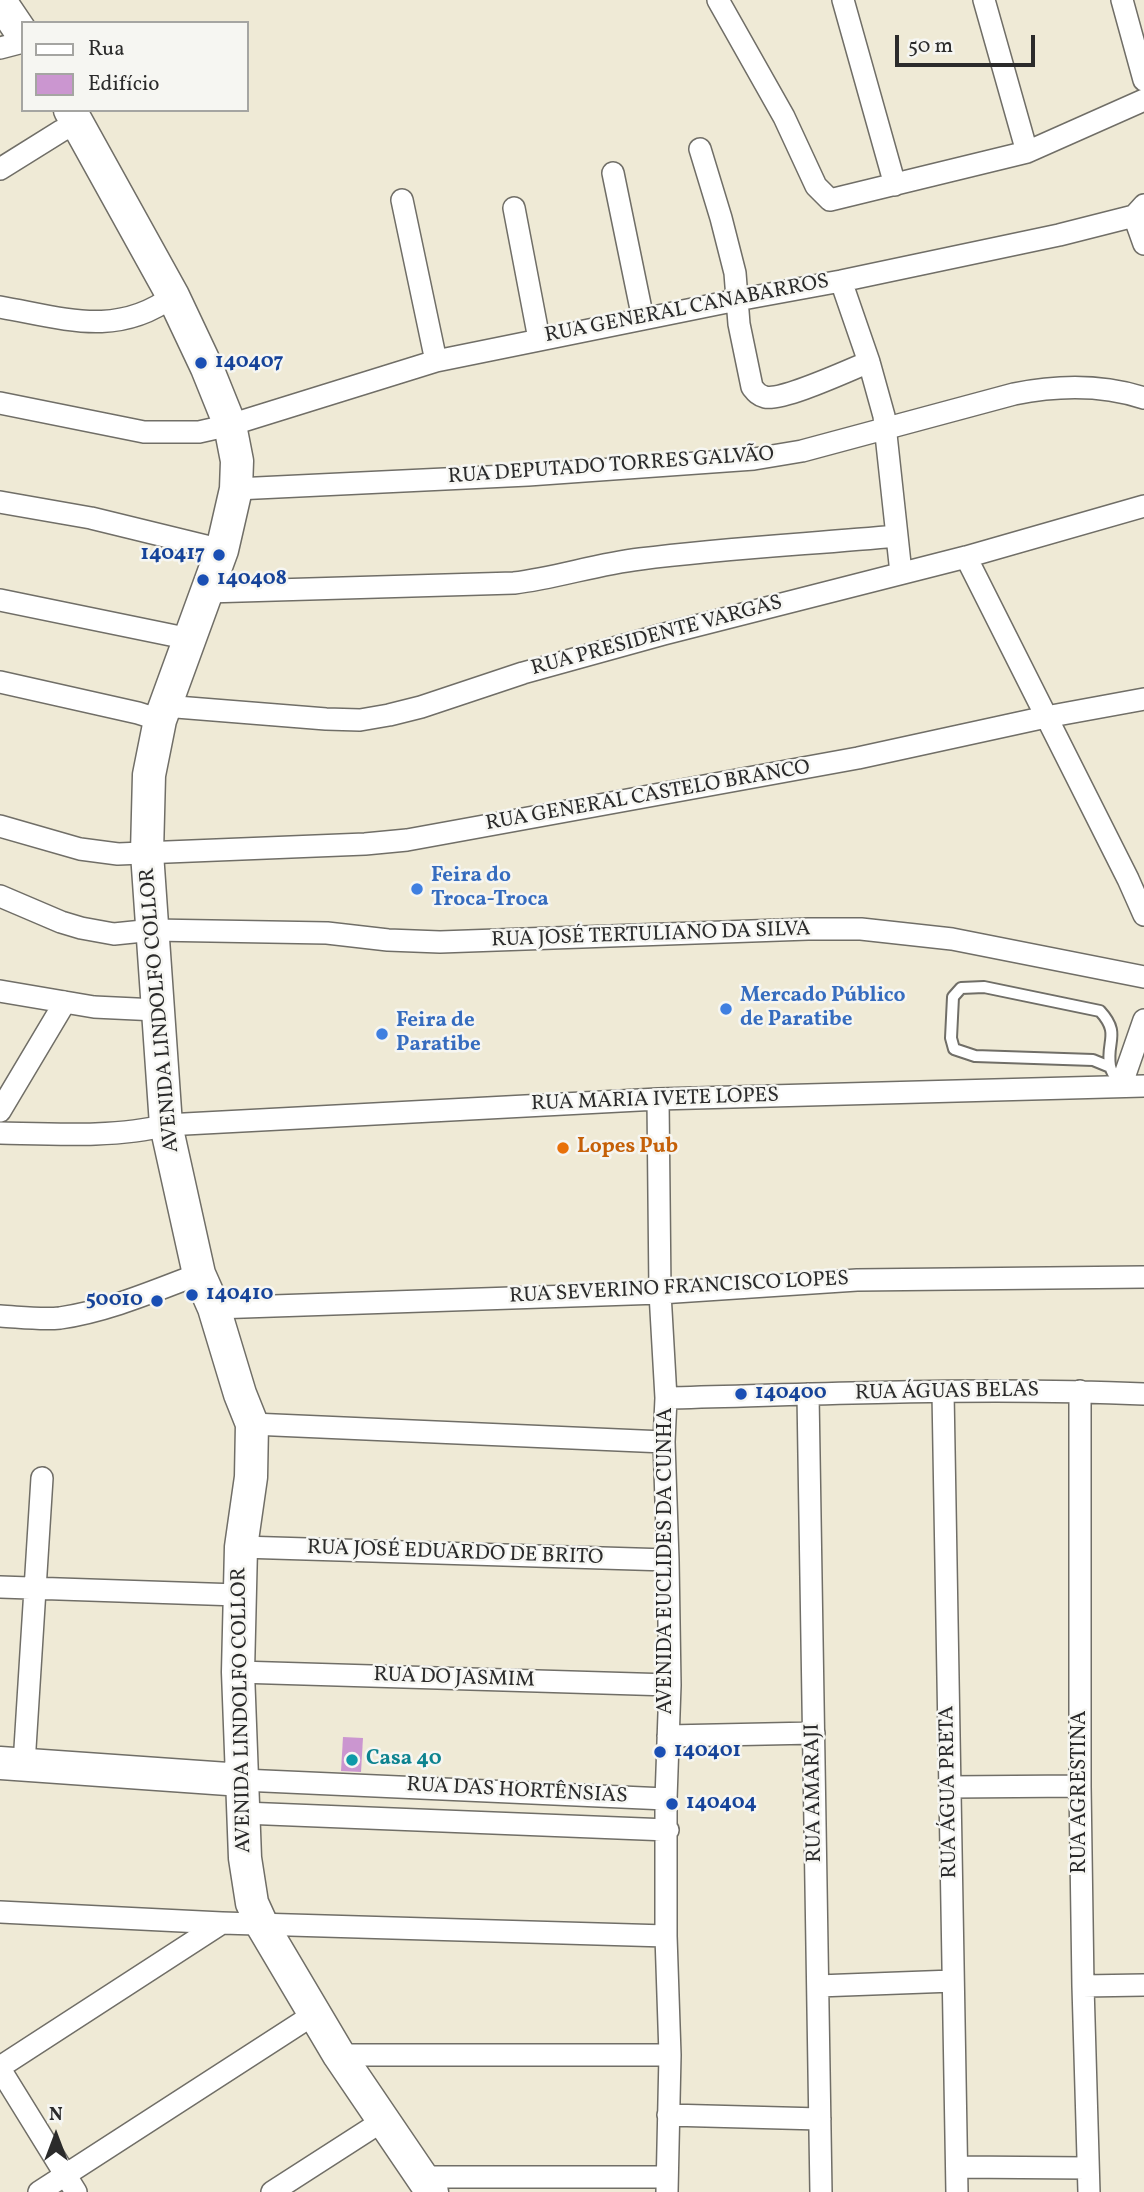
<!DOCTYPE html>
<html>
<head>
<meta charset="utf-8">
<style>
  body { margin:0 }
  #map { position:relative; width:1144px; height:2192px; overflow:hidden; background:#efead6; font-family:Vollkorn,serif }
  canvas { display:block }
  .legend { position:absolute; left:21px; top:21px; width:228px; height:91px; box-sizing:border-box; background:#f6f6f2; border:2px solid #a5a5a2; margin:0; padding:9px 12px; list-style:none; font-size:21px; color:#2b2b2b }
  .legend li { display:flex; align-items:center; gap:14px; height:35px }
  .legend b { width:35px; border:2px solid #a5a5a2 }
  .north { position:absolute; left:21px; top:2101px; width:70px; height:70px; -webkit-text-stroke:5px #f6f6f2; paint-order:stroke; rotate:0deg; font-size:19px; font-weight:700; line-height:28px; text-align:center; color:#2b2b2b }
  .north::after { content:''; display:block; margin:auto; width:24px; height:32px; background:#2b2b2b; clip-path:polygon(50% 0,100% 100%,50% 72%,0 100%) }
  .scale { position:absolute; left:895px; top:35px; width:140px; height:32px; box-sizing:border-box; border:4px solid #2b2b2b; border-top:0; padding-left:9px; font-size:21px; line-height:24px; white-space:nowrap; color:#2b2b2b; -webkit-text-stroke:5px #f6f6f2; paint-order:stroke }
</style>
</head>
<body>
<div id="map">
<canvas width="1144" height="2192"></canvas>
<ul class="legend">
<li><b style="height:9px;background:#fff"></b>Rua</li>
<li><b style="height:19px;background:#cb96d0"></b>Edifício</li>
</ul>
<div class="north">N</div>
<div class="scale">50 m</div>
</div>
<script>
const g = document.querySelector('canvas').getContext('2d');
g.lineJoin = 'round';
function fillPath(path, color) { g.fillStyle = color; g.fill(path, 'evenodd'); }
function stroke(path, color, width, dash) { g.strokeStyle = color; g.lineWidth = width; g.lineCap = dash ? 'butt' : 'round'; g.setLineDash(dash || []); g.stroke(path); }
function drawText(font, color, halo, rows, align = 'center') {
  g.font = font + ' Vollkorn,serif'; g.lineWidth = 5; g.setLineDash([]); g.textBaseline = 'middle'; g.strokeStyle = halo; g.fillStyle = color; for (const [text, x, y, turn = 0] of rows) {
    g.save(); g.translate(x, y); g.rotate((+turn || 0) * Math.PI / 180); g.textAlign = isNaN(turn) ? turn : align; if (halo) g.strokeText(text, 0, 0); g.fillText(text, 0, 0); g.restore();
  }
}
const building = new Path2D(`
  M343,1737l20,1 -2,34 -20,-1z`);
const lane = new Path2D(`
  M1110,1067l-17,-7 -118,-4 -21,-7 -3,-11 2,-41 8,-9 23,-1 116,24c21,23 6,30 10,55 1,6 7,14 11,20`);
const street = new Path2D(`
  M718,0l66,117 32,69 14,14 197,-48 117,-52
  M843,0l52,185
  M984,0l43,152
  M1122,0l22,80
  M0,48l23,-6
  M700,149l21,69 14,55 4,51 13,63c4,5 6,8 13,10 18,4 84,-27 104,-35
  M0,169l61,-38 17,-8
  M613,173l30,146
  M402,200l34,161
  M514,208l25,131
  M1134,216l10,28
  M841,281l28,81 15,54 17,157
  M0,307c63,11 117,31 173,-11
  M0,403l144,29h55l31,-7 206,-64 301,-61 104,-19 218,-46 75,-19 10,-11
  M236,489l292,-14 226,-16 48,-8 212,-57c44,-9 87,-10 130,4
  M0,502l91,16 131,32
  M966,557l162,322 16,36
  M207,592l307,-9c42,-5 83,-19 126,-24 86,-11 171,-15 257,-23
  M0,600l190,39
  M0,682l138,31 22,7
  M164,706l162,13 34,1 29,-5 32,-8 102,-34 141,-39 302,-77 178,-51
  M0,826l80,23 38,5 247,-10 42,-4 451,-82 188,-41 98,-18
  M0,896l61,26 20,6 33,6 39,-4 174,3 61,7 52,2 368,-13h53l91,10 192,38
  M0,991l94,16 63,3
  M1121,1086l23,-66
  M658,1099l2,194 6,105 -2,44 4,118 2,125 -4,114v137l4,119 -3,137
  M0,1111l65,-109
  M0,1133c51,1 117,5 166,-8l492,-26 486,-13
  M214,1308l446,-15 197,-13 287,-3
  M0,1316c19,1 41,4 60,2 48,-7 94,-27 139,-44
  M1080,1391v395l3,200 6,206
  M943,1392l14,800
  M808,1394l13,798
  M666,1398c159,-4 319,-11 478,-4
  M252,1424l412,18
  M241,1547l427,13
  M0,1587l238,8
  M238,1672l432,13
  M668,1736l146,-3
  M24,1764l18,-286
  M242,1780l424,19
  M950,1787l130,-1
  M243,1813l425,17
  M0,1912l222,11 444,13
  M818,1986l135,-5
  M1083,1986l61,-1
  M339,2055h331
  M0,2067l222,-144
  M0,2069l76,123
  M668,2115l152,4
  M957,2167l130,1
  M422,2177h244
  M39,2192l277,-179
  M272,2192l112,-72`);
const secondary = new Path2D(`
  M0,1l23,34
  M70,110l103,186 34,72 23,57 7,36 -1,28 -14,61 -62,170 -11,55 -2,78 19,272 33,149 15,34 26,86 12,30 -1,53 -10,70 -3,125 7,186 7,45 10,22 77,130 93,137
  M0,1763l242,17`);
const markers = [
  [201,363,7,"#1a4fb4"],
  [219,555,7,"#1a4fb4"],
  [203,580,7,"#1a4fb4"],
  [417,889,7,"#3f7fe0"],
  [726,1009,7,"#3f7fe0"],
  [382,1034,7,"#3f7fe0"],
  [563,1148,7,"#e8710a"],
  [192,1295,7,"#1a4fb4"],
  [157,1301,7,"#1a4fb4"],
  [741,1394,7,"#1a4fb4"],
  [660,1752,7,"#1a4fb4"],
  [352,1760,7,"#0f9aa8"],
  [672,1804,7,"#1a4fb4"]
];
const streetNames = [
  ["RUA GENERAL CANABARROS",687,310,-11],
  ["RUA DEPUTADO TORRES GALVÃO",611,467,-4],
  ["RUA PRESIDENTE VARGAS",657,637,-15],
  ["RUA GENERAL CASTELO BRANCO",648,797,-10],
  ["RUA JOSÉ TERTULIANO DA SILVA",651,936,-2],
  ["AVENIDA LINDOLFO COLLOR",161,1010,-95],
  ["RUA MARIA IVETE LOPES",655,1101,-2],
  ["RUA SEVERINO FRANCISCO LOPES",679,1289,-3],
  ["RUA ÁGUAS BELAS",947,1393,-1],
  ["RUA JOSÉ EDUARDO DE BRITO",455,1554,2],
  ["AVENIDA EUCLIDES DA CUNHA",667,1561,-90],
  ["RUA DO JASMIM",454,1679,2],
  ["AVENIDA LINDOLFO COLLOR",243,1710,-91],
  ["RUA DAS HORTÊNSIAS",517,1792,3],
  ["RUA ÁGUA PRETA",950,1792,-91],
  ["RUA AGRESTINA",1081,1792,-90],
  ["RUA AMARAJI",815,1793,-91]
];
const transitNames = [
  ["140407",215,363],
  ["140417",205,555,"right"],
  ["140408",217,580],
  ["140410",206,1295],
  ["50010",143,1301,"right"],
  ["140400",755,1394],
  ["140401",674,1752],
  ["140404",686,1804]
];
const shopNames = [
  ["Feira do",431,877],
  ["Troca-Troca",431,901],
  ["Mercado Público",740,997],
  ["de Paratibe",740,1021],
  ["Feira de",396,1022],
  ["Paratibe",396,1046]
];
const foodNames = [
  ["Lopes Pub",577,1148]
];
const cultureNames = [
  ["Casa 40",366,1760]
];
fillPath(building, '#cb96d0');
stroke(lane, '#706e67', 14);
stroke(street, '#706e67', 24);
stroke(secondary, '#706e67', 35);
stroke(lane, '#fff', 10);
stroke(street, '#fff', 21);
stroke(secondary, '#fff', 32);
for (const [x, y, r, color] of markers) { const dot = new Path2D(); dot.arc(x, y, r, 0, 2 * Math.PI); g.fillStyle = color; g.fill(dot); stroke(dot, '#f6f6f2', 2.5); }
drawText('21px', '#2b2b2b', '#f6f6f2', streetNames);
drawText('bold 21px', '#164399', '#f6f6f2', transitNames, 'left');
drawText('bold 21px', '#366cbe', '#f6f6f2', shopNames, 'left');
drawText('bold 21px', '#c56008', '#f6f6f2', foodNames, 'left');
drawText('bold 21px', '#0d838f', '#f6f6f2', cultureNames, 'left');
</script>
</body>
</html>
